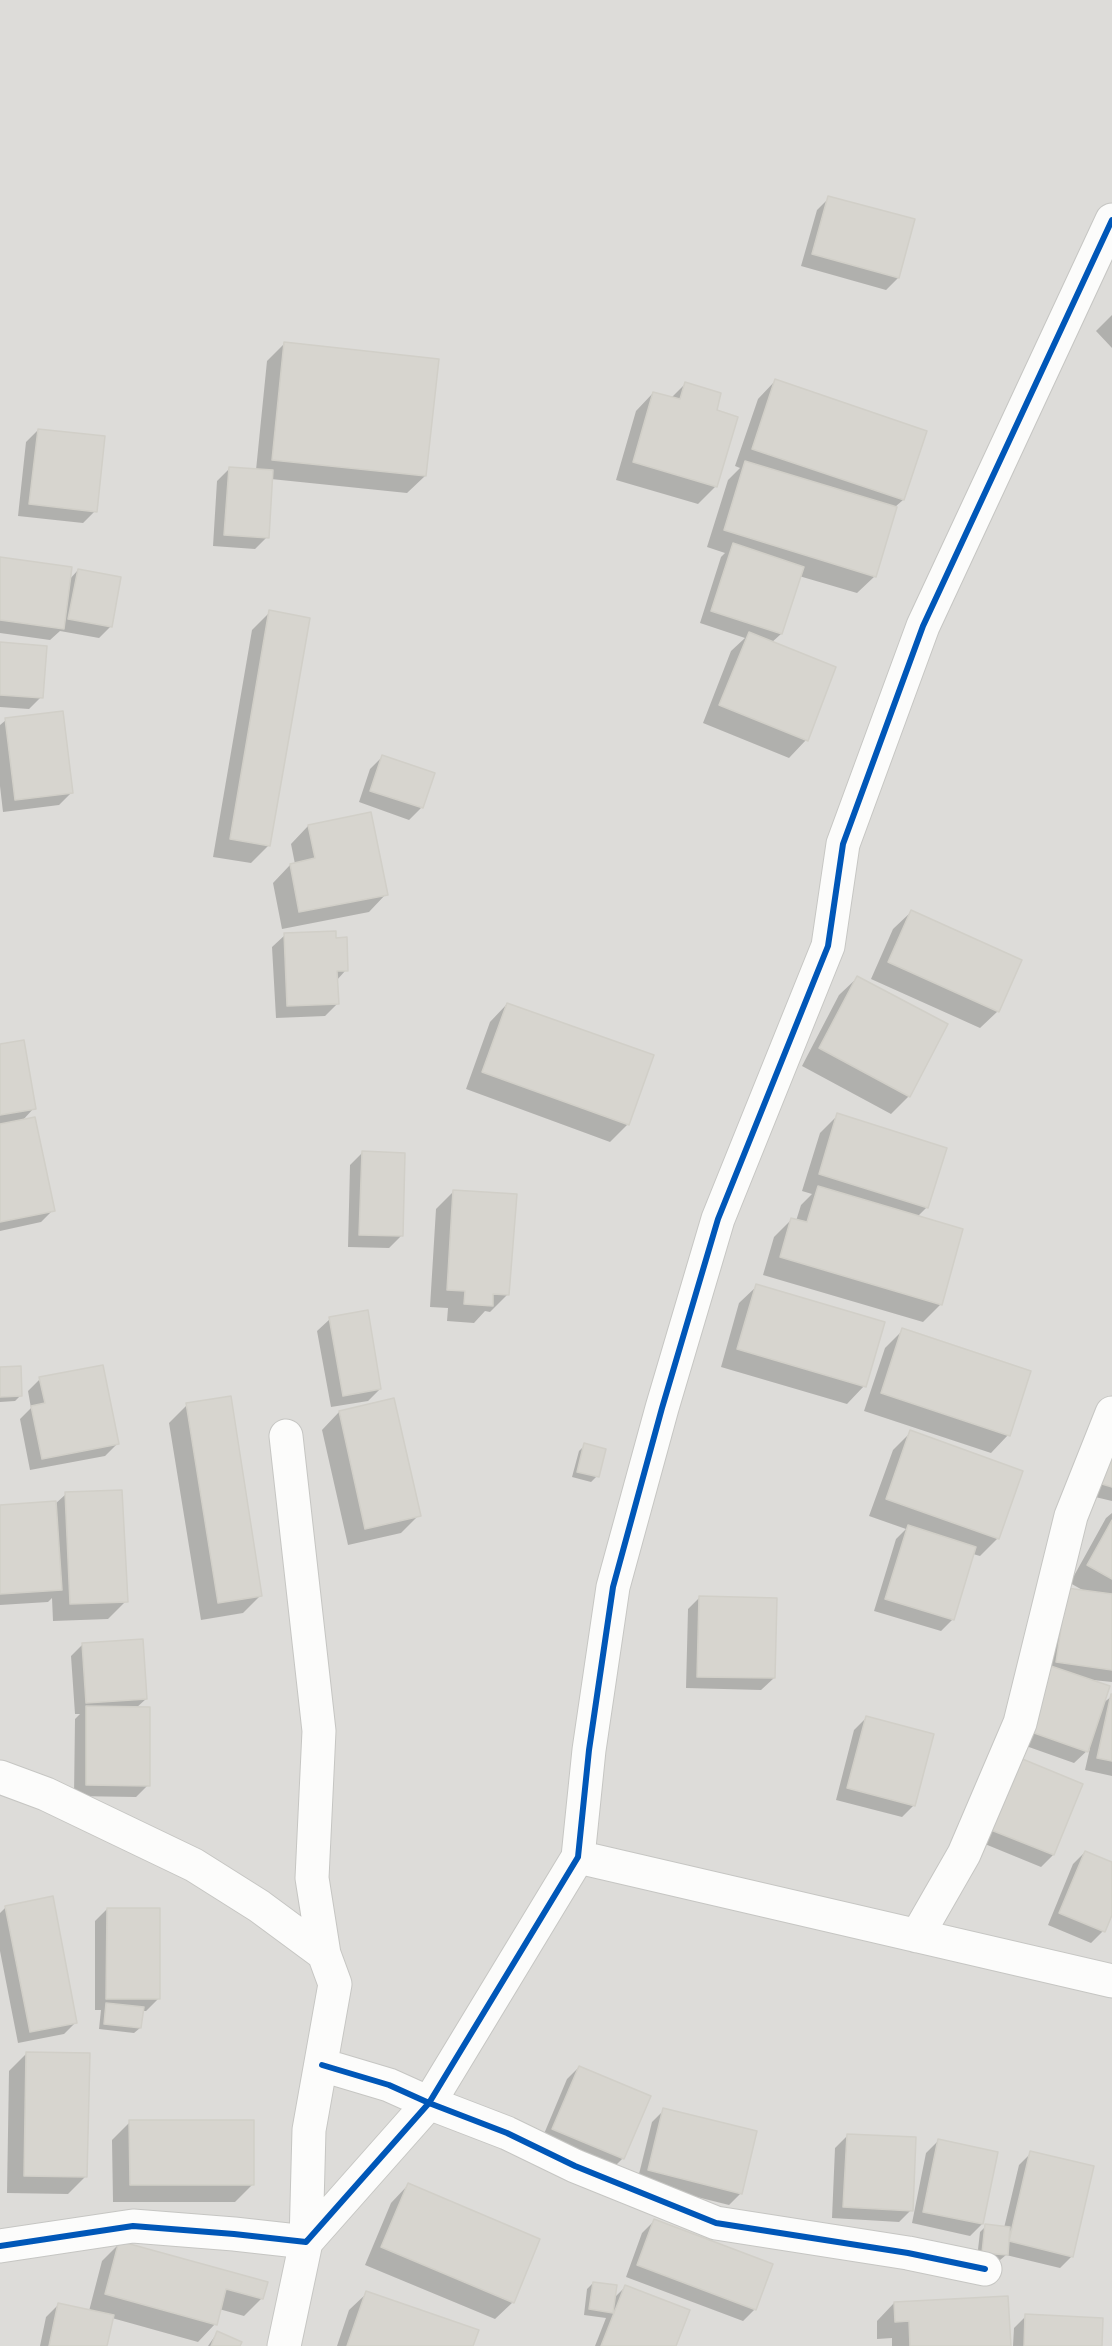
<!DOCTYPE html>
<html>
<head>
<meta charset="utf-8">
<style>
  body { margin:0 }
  canvas { display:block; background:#eeede7 }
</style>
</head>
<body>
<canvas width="1112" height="2346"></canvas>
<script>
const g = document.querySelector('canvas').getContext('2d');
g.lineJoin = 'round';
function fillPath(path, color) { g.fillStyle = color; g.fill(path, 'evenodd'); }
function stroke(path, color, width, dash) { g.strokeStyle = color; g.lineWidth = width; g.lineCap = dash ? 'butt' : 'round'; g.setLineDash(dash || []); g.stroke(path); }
const residential = new Path2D(`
  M0,0h1112v2346h-1112z`);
const shadow = new Path2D(`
  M829,198l84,22 -15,58 -12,12 -85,-24 16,-56z
  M1112,315v33l-16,-17z
  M285,343l140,133 -18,17 -136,-14 -4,58 -12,12 -42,-3 4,-65 12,-12 27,1 11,-109z
  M775,381l128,119 -8,7 -20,69 -18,17 -58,-17 -18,58 -10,9 35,97 -17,18 -86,-35 28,-72 14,-13 -45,-15 21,-66 4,-4 -18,-6 21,-67 12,-12 -5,-2 23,-67z
  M685,384l30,28 1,74 -18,18 -82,-24 20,-69 17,-18 18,5z
  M38,430l57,81 -12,12 -65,-7 8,-74z
  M0,558l69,22 9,-10 33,56 -12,12 -39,-7 -10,9 -50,-7z
  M270,612l-1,233 -18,18 -38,-6 39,-227z
  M0,644l41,53 -12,12 -29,-2z
  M6,720l65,73 -12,12 -56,7 -3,-26v-61z
  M382,757l51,17 -12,34 -12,12 -50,-18 11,-33z
  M308,826l78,68 -17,18 -87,17 -9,-46 17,-18 5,-1 -4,-20z
  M911,912l87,99 -18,17 -109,-49 22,-50z
  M285,935l49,5 12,30 -10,11 1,23 -12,12 -49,2 -4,-71z
  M857,978l52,118 -18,18 -89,-48 37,-71z
  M507,1004l121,120 -18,18 -144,-53 24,-67z
  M0,1045l34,63 -12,13 31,89 -12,12 -41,9z
  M838,1115l89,92 -10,10 24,87 -18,18 -160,-47 11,-38 18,-18 4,2 5,-16 11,-11 -10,-3 18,-58z
  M362,1153l39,83 -12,12 -41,-1 2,-82z
  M454,1191l54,103 -18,18 -5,-1 -11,12 -27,-2 1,-13 -18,-1 6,-98z
  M757,1286l107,100 -17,18 -126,-37 18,-64z
  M330,1319l50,70 -12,12 -37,6 -14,-76z
  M903,1330l105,105 -17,18 -127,-42 21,-63z
  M0,1368l21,27 -6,6 -15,1z
  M40,1379l77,65 -12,12 -75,14 -10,-51 11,-11 -3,-17z
  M187,1405l74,190 -18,18 -42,7 -32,-197z
  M339,1412l80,103 -18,18 -53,12 -26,-115z
  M1112,1416v85l-21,-5z
  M911,1432l110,40 -24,67 -17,17 -7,-2 -20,65 -12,12 -67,-20 22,-72 10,-10 -37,-13 24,-66z
  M585,1445l12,31 -6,6 -19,-5 7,-26z
  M66,1494l60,107 -18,18 -55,2 -1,-23 -4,4 -48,3v-98l54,-2z
  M1112,1513v169l-19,-2 9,24 10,-8v80l-27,-6 5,-22 -16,15 -65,-23 46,-138 31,-10 -16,-9 36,-65z
  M700,1597l74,81 -13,12 -75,-2 2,-79z
  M83,1644l63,55 -10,9 12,77 -12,12 -62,-1 1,-77 5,-5h-5l-4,-58z
  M866,1718l48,87 -12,12 -66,-17 18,-70z
  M1008,1772l45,83 -12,12 -61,-25z
  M1085,1852l27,11v48l-9,20 -12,12 -43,-18 25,-61z
  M6,1907l70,115 -12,12 -46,9 -18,-92v-38z
  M107,1909l51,90 -12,12h-4l-2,17 -6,5 -35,-4 2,-19h-6v-89z
  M27,2053l59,123 -18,18 -61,-1 2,-122z
  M579,2067l44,91 -12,12 -70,-29 26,-62z
  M664,2110l77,83 -12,12 -92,-23 15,-60z
  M130,2122l123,62 -18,18h-122l-1,-62z
  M847,2136l64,74 -12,12 -67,-4 3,-70z
  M938,2141l44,83 -12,12 -58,-13 14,-70z
  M1031,2153l41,103 -12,12 -54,-13 -6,5 -23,-2 3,-26 6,-6 18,2 15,-63z
  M408,2185l105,117 -18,17 -130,-54 26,-62z
  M654,2221l101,88 -12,12 -117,-44 16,-44z
  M120,2243l142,55 -18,18 -25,-7 -4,15 -17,18 -86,-24 -6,28h-66l6,-29 12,-12 31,6 13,-50z
  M593,2283l21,15 11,-11 49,59h-79l11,-28 -22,-3 3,-26z
  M367,2293l105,53h-135l12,-36z
  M894,2303l115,43h-117v-8l-15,1v-18z
  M1026,2316l75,30h-88l1,-18z
  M217,2333l22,13h-31z`);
const building = new Path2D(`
  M828,196l87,23 -16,59 -87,-24z
  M284,342l155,17 -13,117 -154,-16z
  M775,379l152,52 -23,69 -152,-51z
  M685,382l36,11 -4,17 21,7 -21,70 -84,-25 20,-70 27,7z
  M38,429l67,7 -8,76 -68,-8z
  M745,461l152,46 -21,70 -152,-47z
  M229,467l44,3 -4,68 -45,-3z
  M733,543l71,24 -22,67 -71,-23z
  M0,557l72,10 -8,62 -64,-9z
  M78,569l43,8 -9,50 -44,-8z
  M269,610l41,8 -40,228 -40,-7z
  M749,632l87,35 -28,74 -89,-36z
  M0,642l47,4 -4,52 -43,-3z
  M63,711l10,82 -58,7 -10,-82z
  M382,755l53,18 -12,35 -53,-17z
  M371,812l17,83 -89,17 -9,-48 25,-6 -7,-33z
  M911,910l111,50 -23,52 -111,-50z
  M336,931v7l11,-1 1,34h-11l2,33 -52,2 -3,-73z
  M857,976l91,48 -38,73 -91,-49z
  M507,1003l147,52 -25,70 -147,-53z
  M24,1040l12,69 -36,6v-71z
  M837,1113l110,35 -19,60 -109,-34z
  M35,1117l20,94 -55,11v-98z
  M362,1151l43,2 -2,83 -44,-1z
  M818,1186l145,43 -21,76 -162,-48 11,-39 16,4z
  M453,1190l64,4 -8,101 -16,-1v12l-29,-2 1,-13 -18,-1z
  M756,1284l129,38 -19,65 -129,-38z
  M368,1310l13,79 -38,7 -14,-79z
  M902,1328l129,43 -21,65 -129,-43z
  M103,1365l16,79 -77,15 -11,-53 14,-3 -6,-26z
  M21,1366l1,30 -22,1v-30z
  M231,1396l31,200 -44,7 -32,-200z
  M394,1398l27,118 -56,13 -26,-118z
  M910,1430l113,41 -24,68 -113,-40z
  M1112,1440v47l-10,-3z
  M584,1443l22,6 -7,28 -22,-5z
  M122,1490l6,112 -58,2 -5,-112z
  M56,1501l6,89 -62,4v-89z
  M1112,1520v59l-25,-14z
  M908,1525l68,22 -22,73 -69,-21z
  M1067,1588l45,6v76l-56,-8z
  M699,1596l78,2 -2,80 -78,-1z
  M143,1639l4,60 -61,4 -4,-60z
  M1042,1663l68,23 -22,66 -68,-24z
  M1111,1694h1v67l-15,-3z
  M86,1706l64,1v79l-64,-1z
  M866,1716l68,18 -19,72 -68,-18z
  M1020,1758l63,26 -29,71 -63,-25z
  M1085,1851l27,11v53l-7,17 -46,-19z
  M53,1896l24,127 -47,9 -25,-126z
  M107,1908h53v91h-54z
  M106,2003l38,4 -3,21 -37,-4z
  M26,2052l64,1 -3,124 -63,-1z
  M579,2066l72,30 -27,63 -72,-30z
  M663,2108l94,23 -15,63 -94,-24z
  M129,2120h125v65h-124z
  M847,2134l69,3 -3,74 -70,-4z
  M938,2139l60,13 -15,72 -60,-12z
  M1030,2151l64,15 -21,91 -64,-16z
  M408,2183l132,56 -26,64 -133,-56z
  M654,2219l119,45 -17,46 -119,-45z
  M985,2224l25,3 -2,28 -26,-2z
  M119,2241l149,41 -5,17 -37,-10 -9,36 -112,-31z
  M593,2282l24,3 -4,28 -24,-4z
  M625,2285l65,25 -14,36h-75z
  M366,2291l113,39 -6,16h-126z
  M1008,2296l3,50h-101l-1,-25 -14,1 -1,-20z
  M58,2303l56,12 -7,31h-58z
  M1025,2314l78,4 -1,28h-78z
  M217,2331l25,11 -2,4h-29z`);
const minor = new Path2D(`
  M286,1436l33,295 -7,147 12,76
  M0,1777l46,17 148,71 65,41 65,48 11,30 -26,146 -3,112 -22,104
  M578,1857l534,124
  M917,1936l47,-82 56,-131 51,-207 41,-103
  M322,2065l67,20 40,18 78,30 68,33 141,57 192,30 77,16
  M0,2246l133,-20 101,8 72,8 123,-139 149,-246 11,-107 24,-163 49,-179 56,-189 110,-273 15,-102 80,-218 189,-406`);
const cycleway = new Path2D(`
  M322,2065l67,20 40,18 78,30 68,33 141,57 192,30 77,16
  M0,2246l133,-20 101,8 72,8 123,-139 149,-246 11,-107 24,-163 49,-179 56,-189 110,-273 15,-102 80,-218 189,-406`);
fillPath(residential, '#dddcd9');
fillPath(shadow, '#0003');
fillPath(building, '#d7d5cf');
stroke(building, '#d1cfc8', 1.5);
stroke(minor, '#c6c6c3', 35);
stroke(minor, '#fcfcfb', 33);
stroke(cycleway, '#0057b8', 6);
</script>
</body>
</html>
